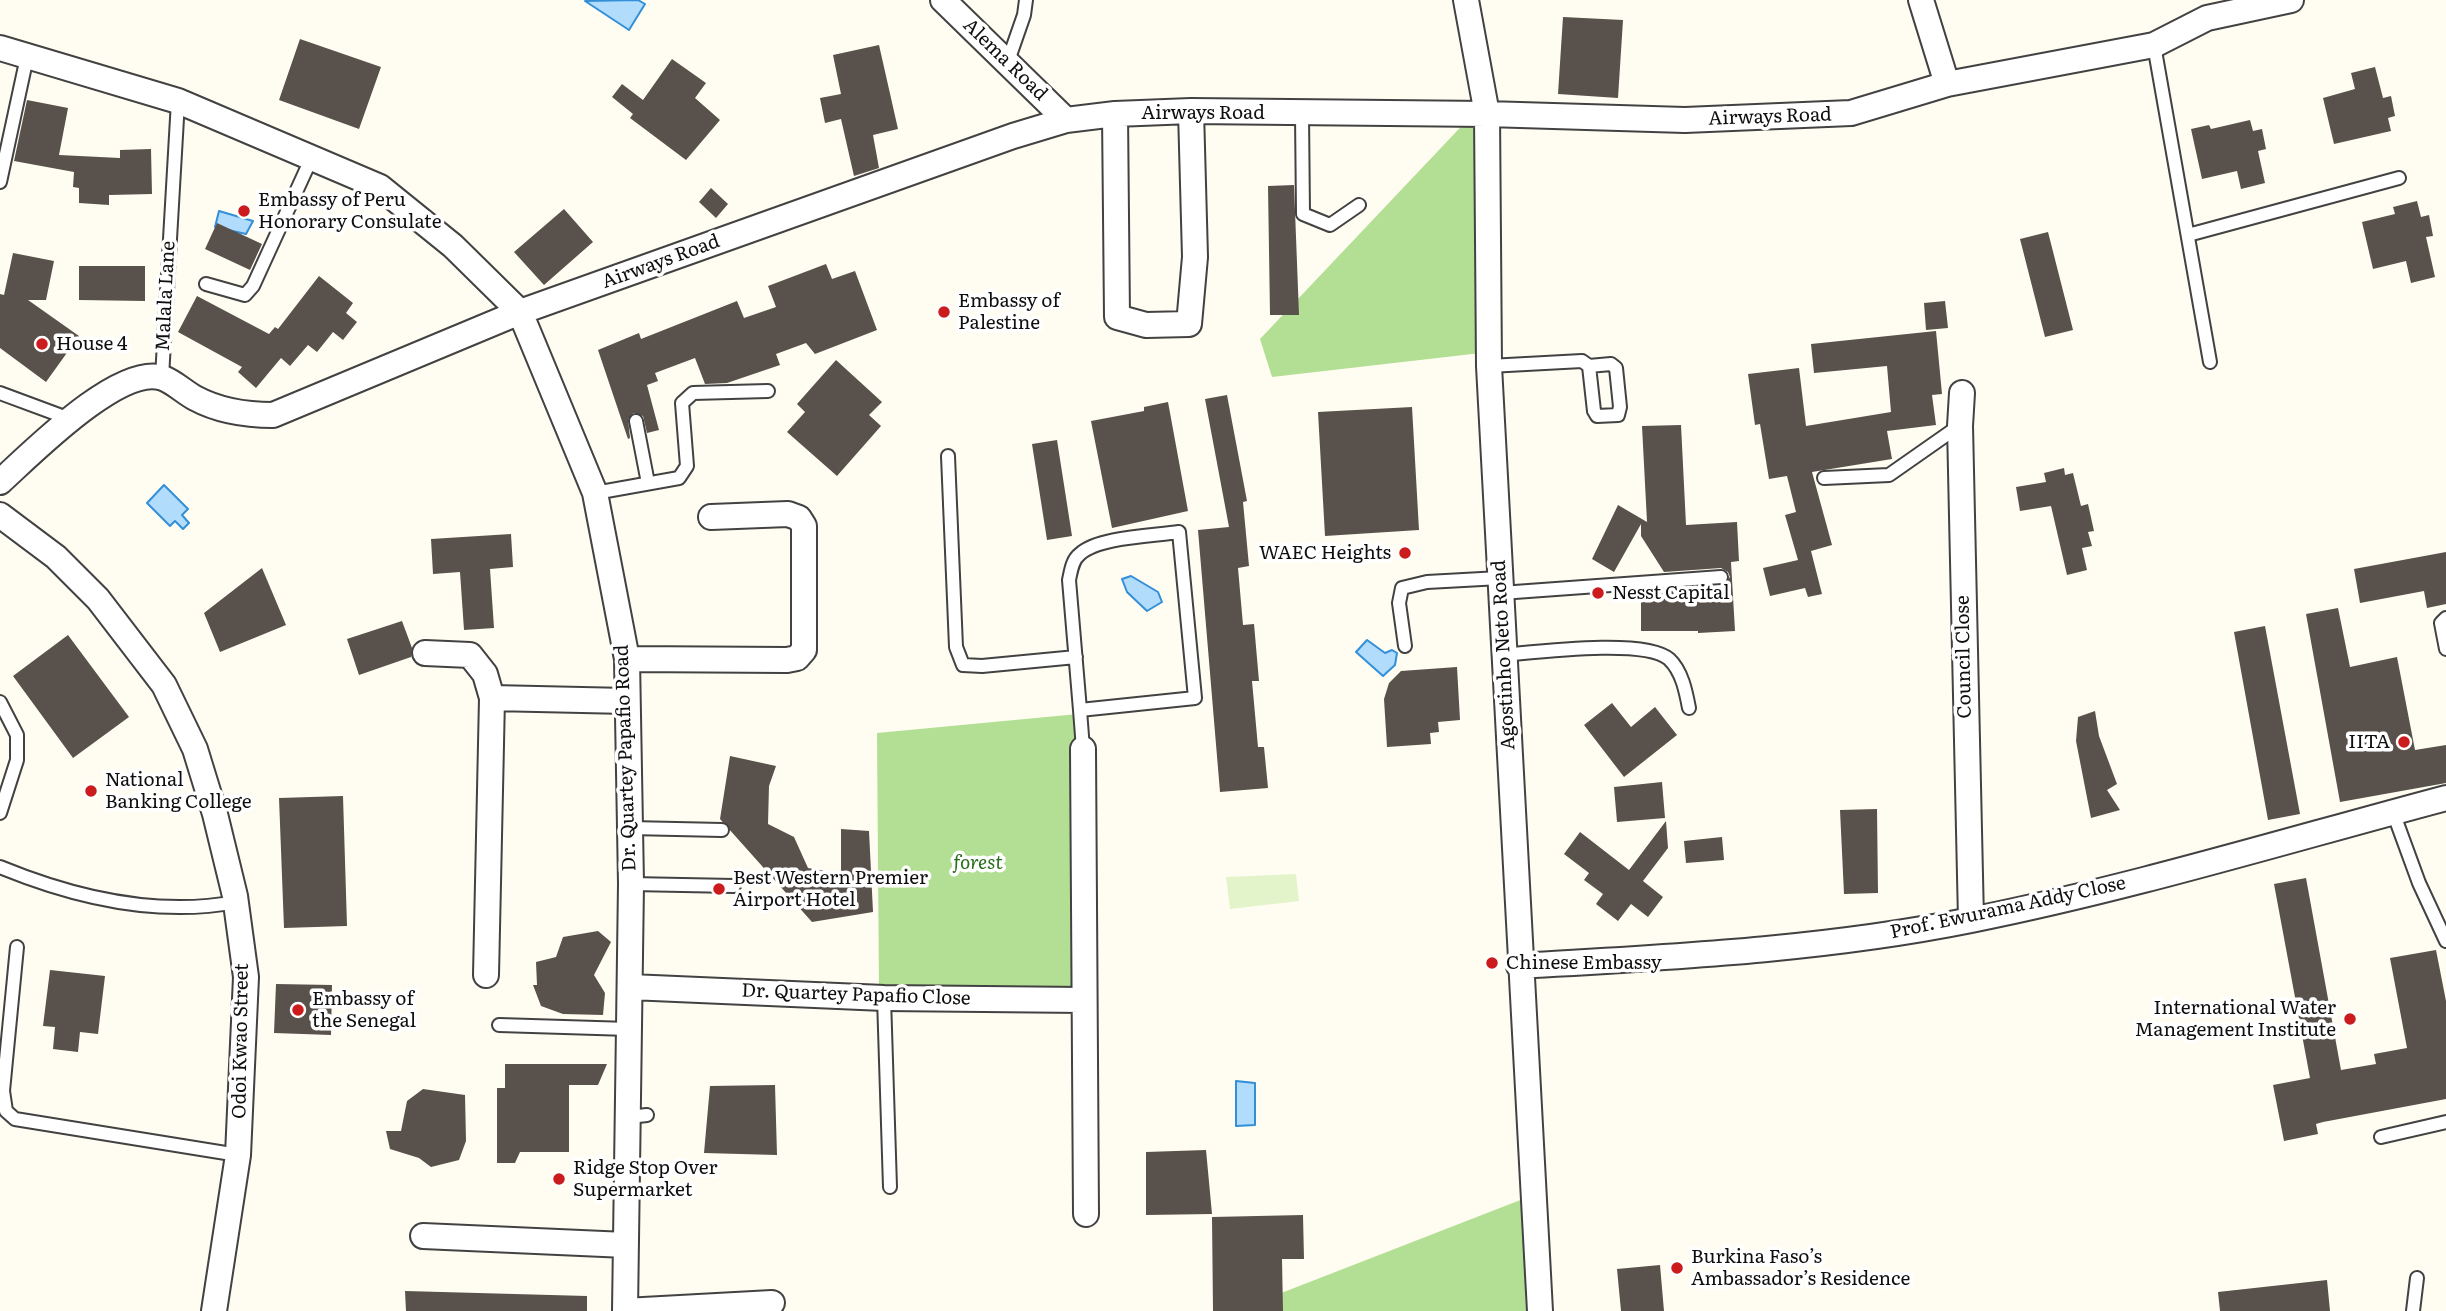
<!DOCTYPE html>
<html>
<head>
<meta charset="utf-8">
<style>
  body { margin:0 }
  canvas { display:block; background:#fffdf1 }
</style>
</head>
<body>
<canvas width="2446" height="1311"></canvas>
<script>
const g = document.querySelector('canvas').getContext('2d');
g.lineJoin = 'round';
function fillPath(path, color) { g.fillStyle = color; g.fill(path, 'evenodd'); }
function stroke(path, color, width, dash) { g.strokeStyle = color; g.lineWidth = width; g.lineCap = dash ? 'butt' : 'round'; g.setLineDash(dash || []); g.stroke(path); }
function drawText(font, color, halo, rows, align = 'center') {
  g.font = font + ' Literata,serif'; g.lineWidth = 7; g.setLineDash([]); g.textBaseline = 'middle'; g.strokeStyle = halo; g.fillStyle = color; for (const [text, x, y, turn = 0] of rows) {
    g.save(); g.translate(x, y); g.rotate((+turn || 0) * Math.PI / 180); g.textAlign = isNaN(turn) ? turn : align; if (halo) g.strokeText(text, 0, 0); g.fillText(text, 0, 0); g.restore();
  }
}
const forest = new Path2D(`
  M1473,114l8,239 -209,24 -12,-38z
  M1078,714l1,283 -200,-5 -2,-259z
  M1523,1199l3,112h-291z`);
const pitch = new Path2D(`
  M1296,874l3,27 -69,8 -4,-32z`);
const water = new Path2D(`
  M638,0l7,4 -16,26 -44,-29z
  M219,211l34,10 -7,13 -31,-7z
  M164,485l24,24 -6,6 7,8 -6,6 -8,-8 -5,5 -23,-23z
  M1131,576l27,16 4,10 -15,9 -20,-19 -5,-13z
  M1367,640l18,13 7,-3 5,3 -2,12 -12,11 -27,-24z
  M1236,1081l19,2v42l-19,1z`);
const building = new Path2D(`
  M1563,17l60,3 -5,78 -60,-4z
  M300,39l81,28 -22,62 -80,-29z
  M879,45l19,84 -25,6 6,33 -25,8 -13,-57 -16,4 -5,-25 21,-4 -8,-39z
  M672,59l34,24 -11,15 25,22 -34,40 -56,-42 3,-4 -21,-17 10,-13 21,16z
  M2375,67l8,31 8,-2 4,20 -7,2 3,13 -57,13 -11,-46 32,-9 -4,-16z
  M27,100l41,8 -9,47 61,3v-8l31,-1 1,45 -43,1v10l-30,-2v-15l-6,-1 1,-15 -60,-11z
  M2250,120l3,11 9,-2 4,20 -8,2 7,32 -24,6 -4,-18 -35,8 -11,-50 18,-4 2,4z
  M1294,185l5,130h-29l-2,-129z
  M711,188l17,16 -12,14 -17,-16z
  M2417,201l4,16 8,-2 4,21 -7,1 9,40 -24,6 -5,-22 -33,8 -11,-47 33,-8 -2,-7z
  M564,209l29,33 -49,43 -30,-33z
  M217,223l45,21 -12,26 -45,-21z
  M2048,232l25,98 -28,7 -25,-98z
  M13,253l41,8 -8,39h-18l51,36 -33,46 -46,-34v-54l4,1z
  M826,264l6,15 23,-8 22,59 -62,24 -9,-11 -30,11 4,11 -53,18 -22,1 -10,-26 -40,15 3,8 -11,4 12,45 -12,3 -4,-17 -9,-3 -6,6 2,19 -2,1 -30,-89 41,-17 2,6 96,-38 7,17 32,-11 -8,-21z
  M79,266h66v35l-66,-1z
  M319,276l34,27 -7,10 11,9 -14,18 -10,-8 -16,20 -9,-7 -18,21 -9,-8 -25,30 -18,-16 4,-5 -64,-35 19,-36 72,38 6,-7 3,2z
  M1945,301l3,27 -22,2 -2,-27z
  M1936,331l6,63 -10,1 4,30 -49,6 5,28 -80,13 20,73 -21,6 11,43 -14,3 -3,-9 -35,8 -7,-28 35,-8 -13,-45 11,-3 -9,-36 -18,3 -9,-55 -5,1 -7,-51 51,-6 7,58 85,-14 -4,-46 -73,7 -3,-29z
  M836,360l46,42 -13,13 12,11 -44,50 -50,-44 18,-20 -8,-8z
  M1227,395l20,106 -4,1 6,64 -11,2 5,57 11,-1 5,57h-7l6,66h6l4,41 -48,4 -22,-262 31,-3 -24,-128z
  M1168,402l20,109 -76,17 -21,-107 53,-10v-4z
  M1412,407l7,123 -94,6 -7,-124z
  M1681,425l5,100 51,-3 2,39 -8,1 4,69 -37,2v-2h-57v-39l81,-6 8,-9 -2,-5 -7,-4 -57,4 -23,-36v-12l-27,48 -22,-13 26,-54 29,17 -5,-96z
  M1057,440l15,96 -25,4 -15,-96z
  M2064,468l1,7 8,-2 8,33 7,-2 6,27 -6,1 4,14 -10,2 5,22 -20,5 -16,-69 -31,5 -4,-24 30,-5 -2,-9z
  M511,534l2,33 -23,2 4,59 -30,2 -4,-58 -27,2 -2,-35z
  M2446,552v52l-19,4 -3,-17 -64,12 -6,-34z
  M262,568l24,57 -66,27 -16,-39z
  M2338,608l12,59 47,-10 18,93 31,-5v38l-106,19 -34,-188z
  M402,621l10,27 -1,9 -52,18 -12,-36z
  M2265,626l35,188 -32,6 -34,-188z
  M68,635l61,82 -56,41 -60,-82z
  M1457,667l3,53 -22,2 1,10 -9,1 1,11 -44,3 -3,-48 5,-16 12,-12z
  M1612,703l19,24 24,-20 22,28 -53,42 -40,-52z
  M2095,711l4,25 18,48 -10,6 13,20 -29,8 -15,-77 2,-24z
  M730,756l46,10 -7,20 -1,38 26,13 14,31 33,6v-45l28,2 4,81 -61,10 -92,-103z
  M1662,782l3,36 -48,4 -3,-35z
  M343,796l4,130 -63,2 -5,-130z
  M1877,809l1,84 -34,1 -4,-84z
  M1666,821l2,27 -25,33 20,16 -15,20 -17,-13 -13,17 -22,-17 7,-10 -19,-14 5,-7 -25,-19 16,-22 49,38z
  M1722,837l2,23 -38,3 -2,-22z
  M2306,878l35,192 35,-6 -2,-10 33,-6 -17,-90 46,-8 10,51v98l-123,23 -7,2 2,10 -34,7 -11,-56 37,-7 -36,-194z
  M598,931l13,11 -17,33 11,18 -2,22 -40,-1 -22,-8 -8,-21h4l-1,-23 20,-5 7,-20z
  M50,970l55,6 -7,58 -18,-2 -2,20 -25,-3 2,-22 -12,-1z
  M276,984l56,1 -1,50 -57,-2z
  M505,1064h102l-9,21h-29v67h-49l-5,11h-18v-75h8z
  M775,1085l2,70 -73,-2 6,-67z
  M423,1089l42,6 1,46 -7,19 -28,7 -12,-9 -29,-9 -4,-18h15l6,-30z
  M1206,1150l6,64 -66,1v-63z
  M1303,1215l1,44h-22l1,52h-70l-1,-94z
  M1660,1265l4,46h-43l-4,-42z
  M2327,1280l3,31h-110l-2,-19z
  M405,1291l182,5v15h-181z`);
const service = new Path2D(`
  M2154,45l56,317
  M1008,61l16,-46 2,-15
  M1302,114l1,100 27,11 29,-20
  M0,182l27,-125
  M2188,235l211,-57
  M206,284l39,11 8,-9 59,-129
  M1489,366l93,-5 7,5 5,45 3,5 21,-1 2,-8 -4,-39 -5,-4 -22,2
  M162,377l16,-276
  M0,393l70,26
  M636,421l12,62
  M948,456l8,191 7,18 19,1 94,-9
  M1824,478l65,-3 70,-49
  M595,493l84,-15 8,-12 -5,-63 11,-10 75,-2
  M1179,532l16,166 -115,12 -11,-130c2,-9 3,-20 11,-26 18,-17 73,-18 99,-22z
  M1501,593l220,-16
  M2446,618l-5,5 5,26
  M1405,646l-6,-43 3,-15 25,-6 73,-4
  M1503,655c34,-3 142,-17 166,4 13,12 17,33 20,49
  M0,702l17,33v25l-17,53
  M1080,710l3,39
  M2393,812l26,71 27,58
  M630,828l92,2
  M0,867c73,30 156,50 236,35
  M631,884l103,2
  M17,947l-14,144 3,20 9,8 223,36
  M884,998l6,189
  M499,1025l130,4
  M629,1117l18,-2
  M2381,1137l65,-15
  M2413,1311l4,-33`);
const minor = new Path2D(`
  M943,0l123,120
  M1466,0l21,114 2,252 51,945
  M1921,0l26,84
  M0,48l178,53 202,86 73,59 67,66 75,181 32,166 4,225 -6,427
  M1115,114l2,203 29,8 43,-1 6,-67 -4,-146
  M1962,393l-2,33 11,494
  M0,482c31,-28 120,-119 163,-104 11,4 21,14 32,20 24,13 50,17 78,17l247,-103 493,-176 53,-16 49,-6 76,-3 296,3 198,6 166,-7 96,-29 207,-39 53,-27 84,-18
  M0,515l56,42 42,42 66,86 31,64 20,65 20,82 11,81 -8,178 -24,156
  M425,653l45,2 15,19 7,24 -6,277
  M627,659l160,1 10,-2 7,-8v-124l-5,-8 -11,-4 -77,3
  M492,698l135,3
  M1083,749l3,465
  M1519,966c151,-9 303,-16 452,-46 160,-32 317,-80 475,-122
  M630,987l254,11 199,2
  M423,1236l203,9
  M625,1311l147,-8`);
const markers = [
  [244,211,7,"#cb1b1c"],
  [944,312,7,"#cb1b1c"],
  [42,344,7,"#cb1b1c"],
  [1405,553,7,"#cb1b1c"],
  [1598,593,7,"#cb1b1c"],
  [2404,742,7,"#cb1b1c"],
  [91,791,7,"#cb1b1c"],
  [719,889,7,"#cb1b1c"],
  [1492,963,7,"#cb1b1c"],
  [298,1010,7,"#cb1b1c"],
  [2350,1019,7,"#cb1b1c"],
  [559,1179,7,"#cb1b1c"],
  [1677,1268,7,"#cb1b1c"]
];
const streetNames = [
  ["Alema Road",1005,60,44],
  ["Airways Road",1203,113],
  ["Airways Road",1770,117,-2],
  ["Airways Road",661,262,-20],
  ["Malala Lane",166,296,-87],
  ["Agostinho Neto Road",1504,655,-93],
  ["Council Close",1964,657,-91],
  ["Dr. Quartey Papafio Road",626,758,-92],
  ["Prof. Ewurama Addy Close",2008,908,-12],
  ["Dr. Quartey Papafio Close",856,995,2],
  ["Odoi Kwao Street",241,1041,-89]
];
const poiNames = [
  ["Embassy of Peru",258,200],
  ["Honorary Consulate",258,222],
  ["Embassy of",958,301],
  ["Palestine",958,323],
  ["House 4",56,344],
  ["WAEC Heights",1391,553,"right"],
  ["Nesst Capital",1612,593],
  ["IITA",2390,742,"right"],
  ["National",105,780],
  ["Banking College",105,802],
  ["Best Western Premier",733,878],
  ["Airport Hotel",733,900],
  ["Chinese Embassy",1506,963],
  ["Embassy of",312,999],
  ["the Senegal",312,1021],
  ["International Water",2336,1008,"right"],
  ["Management Institute",2336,1030,"right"],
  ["Ridge Stop Over",573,1168],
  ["Supermarket",573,1190],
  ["Burkina Faso’s",1691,1257],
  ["Ambassador’s Residence",1691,1279]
];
const parkNames = [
  ["forest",978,863]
];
fillPath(forest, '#b3df95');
fillPath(pitch, '#e3f4ca');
fillPath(water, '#b2dcfb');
stroke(water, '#328fd8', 2);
fillPath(building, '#59514b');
stroke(service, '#424242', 16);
stroke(minor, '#424242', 28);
stroke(service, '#fff', 12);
stroke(minor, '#fff', 24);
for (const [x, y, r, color] of markers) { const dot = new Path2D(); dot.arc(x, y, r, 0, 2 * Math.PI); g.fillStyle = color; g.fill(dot); stroke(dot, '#fff', 2.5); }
drawText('19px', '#0f0f0f', '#fff', streetNames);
drawText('19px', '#0f0f0f', '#fff', poiNames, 'left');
drawText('italic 19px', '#276d19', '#fff', parkNames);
</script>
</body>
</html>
